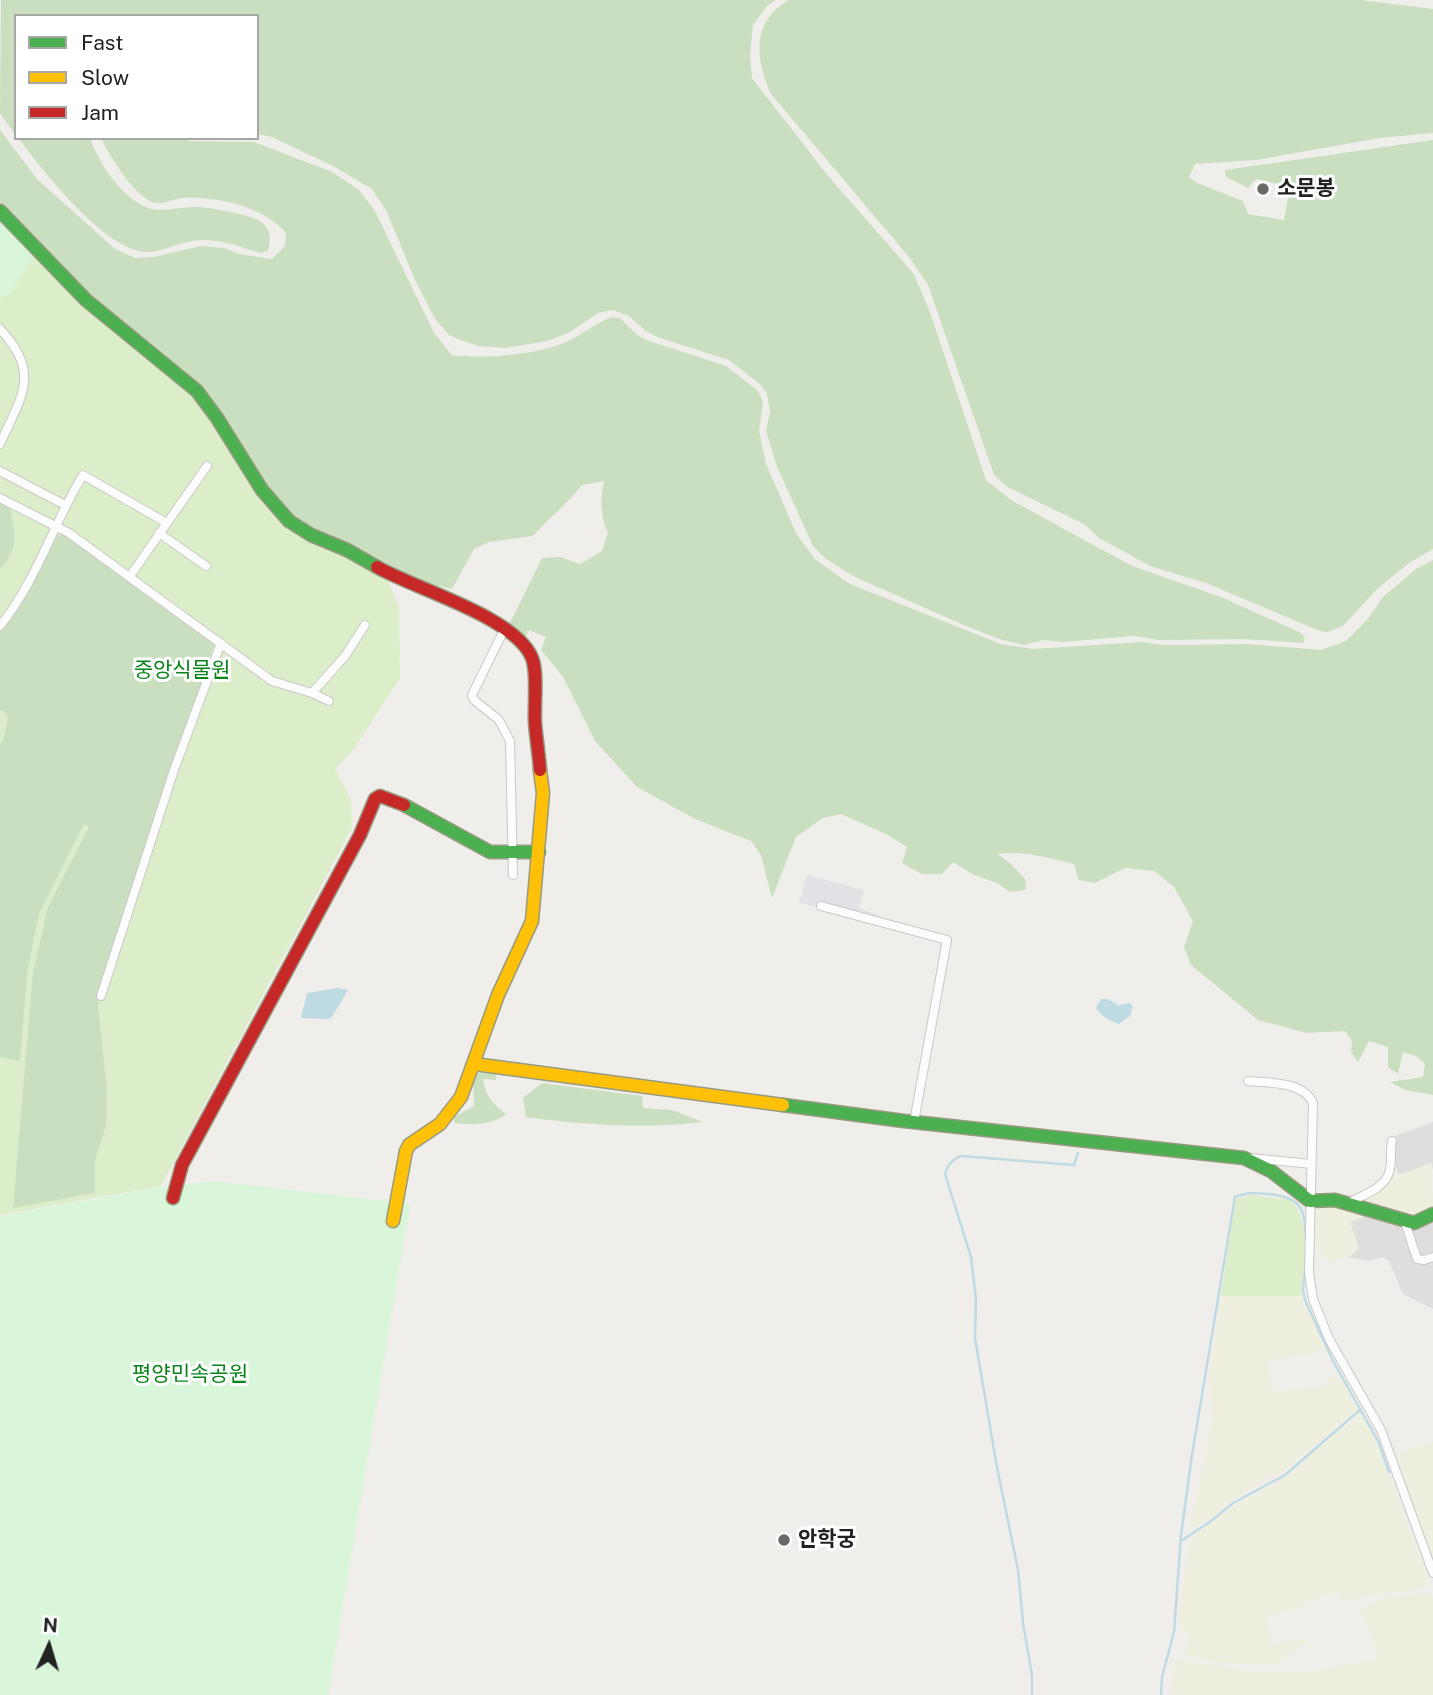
<!DOCTYPE html>
<html>
<head>
<meta charset="utf-8">
<style>
  body { margin:0 }
  #map { position:relative; width:1433px; height:1695px; overflow:hidden; background:#f0eeeb; font-family:"Public Sans",sans-serif }
  canvas { display:block }
  .legend { position:absolute; left:14px; top:14px; width:245px; height:126px; box-sizing:border-box; background:#fff; border:2px solid #a7a7a7; margin:0; padding:9px 12px; list-style:none; font-size:21px; color:#222 }
  .legend li { display:flex; align-items:center; gap:14px; height:35px }
  .legend b { width:35px; border:2px solid #a7a7a7 }
  .north { position:absolute; left:14px; top:1611px; width:70px; height:70px; -webkit-text-stroke:5px #fff; paint-order:stroke; rotate:4deg; font-size:19px; font-weight:700; line-height:28px; text-align:center; color:#222 }
  .north::after { content:''; display:block; margin:auto; width:24px; height:32px; background:#222; clip-path:polygon(50% 0,100% 100%,50% 72%,0 100%) }
</style>
</head>
<body>
<div id="map">
<canvas width="1433" height="1695"></canvas>
<ul class="legend">
<li><b style="height:9px;background:#4caf50"></b>Fast</li>
<li><b style="height:9px;background:#ffc107"></b>Slow</li>
<li><b style="height:9px;background:#c62828"></b>Jam</li>
</ul>
<div class="north">N</div>
</div>
<script>
const g = document.querySelector('canvas').getContext('2d');
g.lineJoin = 'round';
function fillPath(path, color) { g.fillStyle = color; g.fill(path, 'evenodd'); }
function stroke(path, color, width, dash) { g.strokeStyle = color; g.lineWidth = width; g.lineCap = dash ? 'butt' : 'round'; g.setLineDash(dash || []); g.stroke(path); }
function drawText(font, color, halo, rows, align = 'center') {
  g.font = font + ' "Public Sans","Noto Sans KR",sans-serif'; g.lineWidth = 6; g.setLineDash([]); g.textBaseline = 'middle'; g.strokeStyle = halo; g.fillStyle = color; for (const [text, x, y, turn = 0] of rows) {
    g.save(); g.translate(x, y); g.rotate((+turn || 0) * Math.PI / 180); g.textAlign = isNaN(turn) ? turn : align; if (halo) g.strokeText(text, 0, 0); g.fillText(text, 0, 0); g.restore();
  }
}
const residential = new Path2D(`
  M1433,1122v47l-2,-5 -33,11 -5,-27 2,-12z
  M1370,1214l63,5v90l-30,-15 -14,-33 -7,-4 -11,4 -23,-4 11,-9 -10,-26z`);
const farmland = new Path2D(`
  M1431,1163l2,43 -12,10 -9,1 -51,-17 37,-25z
  M1335,1204l35,10 -20,8 9,26 -11,9 -15,5h-6l-10,-13v-40z
  M1221,1296h80l24,53 -10,2v3l-47,6 3,31 56,-5v-9l13,1 18,31 -75,63 -11,3 -39,25 -23,19 -20,10 22,-107 -2,-54z
  M1361,1411l16,33 52,137 -2,7 -86,12 -3,-8 -30,9 1,4 -41,11 2,29 45,-9 -39,30 -56,-3 -35,-7 4,-23 -6,-2 -5,-9 11,-75 4,-10 41,-31 43,-22 71,-61 5,2v-7z
  M1433,1442v118l-34,-97v-9l7,-4z
  M1429,1593l4,5v97h-263l6,-36 71,12h30l19,3 82,-15 -7,-25 -11,-23 21,-13z`);
const grass = new Path2D(`
  M0,219l193,173 58,88 74,64 62,35 12,28 1,71 -46,71 -19,20 16,31 1,28 -191,358 -161,29z
  M1251,1195l40,5c22,25 12,65 10,96h-80l14,-94 2,-3z`);
const forest = new Path2D(`
  M1,0h775l-9,6 -14,19 -3,30 2,23 77,99 85,97 17,41 55,165 25,20 121,66 89,31 80,36 4,5 -2,5 -60,-4 -84,1 -25,-4 -71,6 -20,-2 -19,5 -25,-6 -33,-13 -111,-49 -29,-18 -13,-13 -36,-79 -11,-36 4,-19 -3,-18 -6,-9 -32,-25 -72,-23 -11,-6 -17,-15 -16,-6 -15,3 -28,19 -22,9 -43,7 -27,-2 -20,-7 -9,-4 -14,-16 -20,-39 -29,-70 -14,-21 -37,-22 -63,-30 -15,-3v-118h-241v120l-16,-23z
  M789,0h572l72,9v124l-53,5 -124,22 -61,4 -6,13 8,6 46,18 5,13 36,6 6,-33 -34,-8 -8,9 -22,-11 -1,-7 208,-30v409l-24,14 -32,26 -34,37 -16,6 -7,-1 -114,-48 -56,-17 -51,-28 -15,-14 -77,-37 -13,-12 -66,-190 -19,-28 -138,-163c-16,-35 -20,-73 18,-94z
  M0,130l37,49 78,70 20,9 18,-1 48,-11 23,2 15,6 33,5 13,-13 1,-13c-23,-27 -70,-37 -104,-35 -11,1 -21,9 -32,3 -18,-9 -40,-44 -49,-63h81l7,3 65,1 78,30 27,18 16,21 59,122 18,22c31,4 88,0 116,-14 15,-7 28,-18 44,-24l8,1 17,17 12,6 77,25 32,25 5,11 -4,29 7,33 31,71 19,25 34,24 151,60 32,5 108,-7 22,3 85,-1 73,6 25,-9 21,-21 16,-23 33,-28 17,-9v535l-28,-5 -15,-8 33,-5 2,-13 -9,-8 -13,-4 -5,22 -10,-7v-20l-19,-6 -11,21 -7,-10 1,-11 -7,-10 -38,2 -49,-13 -67,-55 -7,-18 9,-26 -19,-34 -20,-16 -29,-3 -30,15 -16,-3 -5,-16c-25,-6 -51,-14 -77,-10l13,9 15,16 1,11 -16,2 -13,-9 -25,-9 -19,-12 -11,12h-20l-20,-11 5,-16 -21,-13 -45,-20 -18,4 -27,19 -24,61 -11,-43 -10,-14 -56,-22 -58,-32 -42,-46 -32,-64 -22,-27 5,-13 -17,-7 -4,8 -17,-11 34,-69 18,-1 20,7 22,-13 6,-18c-8,-18 -8,-32 -4,-52l-22,4c-15,19 -33,33 -49,51l-44,6 -15,7 -22,40 -29,-7 -117,-57 -20,-13 -28,-34 -38,-61 -139,-127 -81,-84z
  M18,138h72c9,26 31,59 58,70 14,5 33,-2 49,-1 11,0 55,8 63,14 10,6 12,19 8,29l-7,3c-23,-6 -45,-16 -69,-12 -14,2 -28,10 -42,11 -43,3 -107,-82 -132,-114z
  M0,502l11,5c-1,10 2,15 3,24 2,14 -4,29 -14,38z
  M64,534l151,109 -116,345 -1,18 9,84 -1,36 -11,34v33l-82,15 20,-235 15,-66 41,-80 -5,-3 -45,90 -12,59 -7,88 -20,-4v-312l4,-8 4,-19 -4,-7 -4,-1v-81l53,-88 5,-5z
  M480,1073l16,1v6l-13,-1c3,18 9,24 23,35 -11,11 -36,11 -52,9v-6l20,-11 -1,-31z
  M542,1083l100,13 1,12 29,2 31,12c-58,7 -120,3 -177,-5l-3,-19z`);
const park = new Path2D(`
  M0,217l35,36 -24,40 -11,5z
  M214,1181l196,23 -82,491h-328v-479l161,-29z`);
const plaza = new Path2D(`
  M807,875l57,15 -5,18 21,8 -7,8 -74,-22z`);
const water = new Path2D(`
  M338,988l10,2 -16,27 -4,2 -27,-1 6,-25z
  M1101,999h7l10,6 12,-2 3,4 -3,9 -11,8c-10,-3 -16,-7 -23,-16z`);
const stream = new Path2D(`
  M1306,1260l-3,30 2,10 28,61 45,80 11,31
  M1181,1541l30,-20 22,-18 52,-28 76,-66
  M1032,1695v-20l-9,-52 -5,-53 -22,-108 -21,-124 1,-39 -5,-42 -26,-83c3,-10 7,-14 16,-18l113,9 4,-12
  M1161,1695l1,-18 12,-45 7,-97 11,-80 43,-258c14,-5 19,-4 34,-3 34,4 35,14 37,46`);
const street = new Path2D(`
  M0,329c42,44 21,68 0,115
  M0,471l65,34
  M0,498l69,35 203,148 40,12 17,8
  M159,533l47,33
  M130,576l77,-110
  M0,626c37,-46 53,-102 83,-151l82,47
  M504,630l-32,65 2,5 25,20 11,21 3,134
  M312,693l33,-37 20,-31
  M821,906l126,34 -33,182
  M101,996l73,-226 47,-127
  M1248,1081c20,2 55,0 65,22l-4,169 4,27 16,40 52,91 52,143
  M1250,1158l62,6
  M1348,1203c15,-8 39,-15 42,-34 2,-10 0,-19 2,-28
  M1405,1222l12,37 7,1 9,-3`);
const fast = new Path2D(`
  M0,211l86,89 111,91 20,27 45,72 27,31 22,14 36,15 30,17
  M404,805l86,47h49
  M783,1105l121,16 340,37 27,13 39,30 25,-1 79,23 19,-9`);
const slow = new Path2D(`
  M474,1064l309,41
  M393,1221l13,-70 3,-6 31,-21 21,-27 37,-102 34,-74 11,-128 -3,-23`);
const jam = new Path2D(`
  M377,567c38,22 139,50 155,91 6,15 2,47 3,64 1,16 4,32 5,48
  M173,1198l9,-33 178,-330 15,-36 5,-3 24,9`);
const markers = [
  [1263,189,7,"#6a6968"],
  [784,1540,7,"#6a6968"]
];
const poiNames = [
  ["소문봉",1277,189],
  ["안학궁",798,1540]
];
const parkNames = [
  ["중앙식물원",182,671],
  ["평양민속공원",190,1375]
];
fillPath(residential, '#dfdedc');
fillPath(farmland, '#eeefdf');
fillPath(grass, '#dcedca');
fillPath(forest, '#cadfc0');
fillPath(park, '#d9f5da');
fillPath(plaza, '#e2e1e5');
fillPath(water, '#bedae3');
stroke(stream, '#bedae3', 2.5);
stroke(street, '#c9c8c7', 10);
stroke(fast, '#989a81', 15);
stroke(slow, '#989a81', 15);
stroke(jam, '#989a81', 15);
stroke(street, '#fdfcfc', 8);
stroke(fast, '#4caf50', 12);
stroke(slow, '#ffc107', 12);
stroke(jam, '#c62828', 12);
for (const [x, y, r, color] of markers) { const dot = new Path2D(); dot.arc(x, y, r, 0, 2 * Math.PI); g.fillStyle = color; g.fill(dot); stroke(dot, '#fff', 2.5); }
drawText('bold 21px', '#222', '#fff', poiNames, 'left');
drawText('21px', '#0a8519', '#fff', parkNames);
</script>
</body>
</html>
